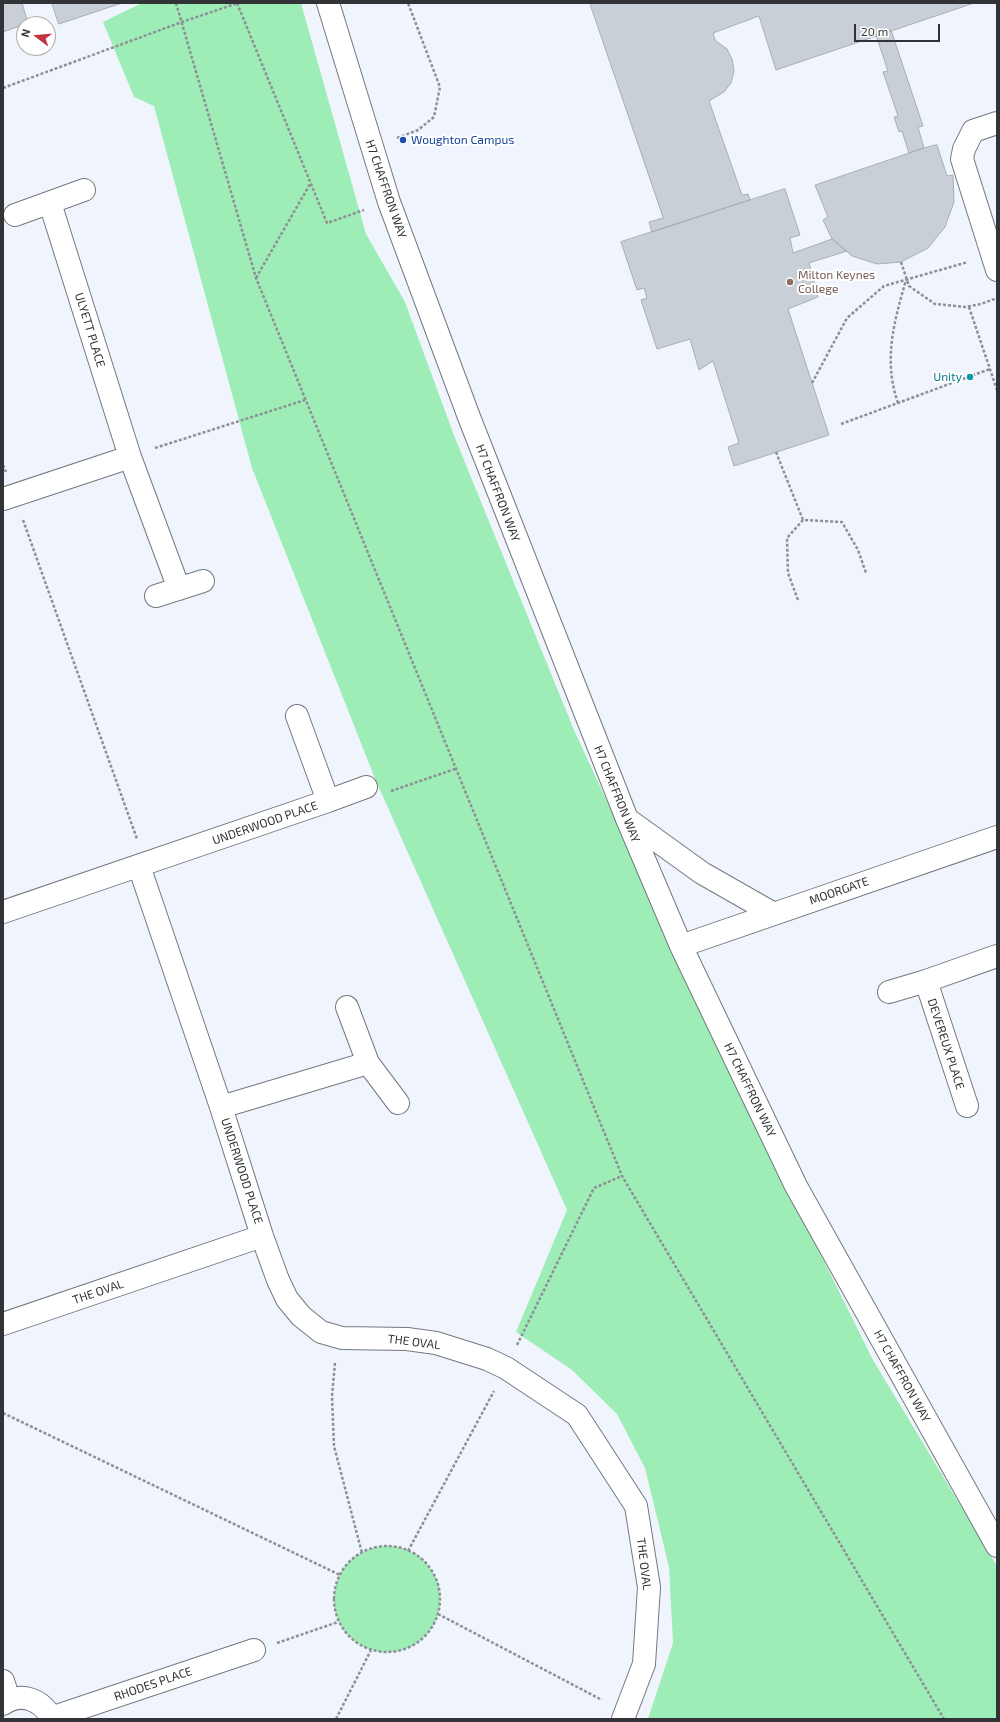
<!DOCTYPE html>
<html>
<head>
<meta charset="utf-8">
<style>
  body { margin:0 }
  #map { position:relative; width:1000px; height:1722px; overflow:hidden; background:#f0f5fd; font-family:"Exo 2",sans-serif }
  canvas { display:block }
  .frame { position:absolute; inset:0; border:4px solid #313336; pointer-events:none }
  .north { position:absolute; left:16px; top:16px; width:40px; height:40px; box-sizing:border-box; background:#fff; border:1px solid #adadaf; border-radius:50%; rotate:286deg; font-size:11px; font-weight:700; line-height:16px; text-align:center; color:#313336 }
  .north::after { content:''; display:block; margin:auto; width:14px; height:18px; background:#c3333d; clip-path:polygon(50% 0,100% 100%,50% 72%,0 100%) }
  .scale { position:absolute; left:854px; top:24px; width:86px; height:18px; box-sizing:border-box; border:2px solid #313336; border-top:0; padding-left:5px; font-size:12px; line-height:14px; white-space:nowrap; color:#313336; -webkit-text-stroke:3px #fff; paint-order:stroke }
</style>
</head>
<body>
<div id="map">
<canvas width="1000" height="1722"></canvas>
<div class="frame"></div>
<div class="north">N</div>
<div class="scale">20 m</div>
</div>
<script>
const g = document.querySelector('canvas').getContext('2d');
g.lineJoin = 'round';
function fillPath(path, color) { g.fillStyle = color; g.fill(path, 'evenodd'); }
function stroke(path, color, width, dash) { g.strokeStyle = color; g.lineWidth = width; g.lineCap = dash ? 'butt' : 'round'; g.setLineDash(dash || []); g.stroke(path); }
function drawText(font, color, halo, rows, align = 'center') {
  g.font = font + ' "Exo 2",sans-serif'; g.lineWidth = 4; g.setLineDash([]); g.textBaseline = 'middle'; g.strokeStyle = halo; g.fillStyle = color; for (const [text, x, y, turn = 0] of rows) {
    g.save(); g.translate(x, y); g.rotate((+turn || 0) * Math.PI / 180); g.textAlign = isNaN(turn) ? turn : align; if (halo) g.strokeText(text, 0, 0); g.fillText(text, 0, 0); g.restore();
  }
}
const green = new Path2D(`
  M142,3h159l65,231 39,68 50,136 119,292 179,388 120,242 124,206v153h-349l25,-76 -4,-76 -24,-99 -28,-54 -45,-44 -56,-38 51,-122 -191,-429 -124,-313 -98,-362 -20,-9 -31,-75z
  M334 1599a53 53 0 1 1 106 0a53 53 0 1 1-106 0Z`);
const building = new Path2D(`
  M3,3h19l6,20 -25,9z
  M52,3h70l-63,21z
  M590,3h384l-198,67 -17,-54 -46,17 2,7 12,9 5,10 2,12 -3,12 -7,9 -15,9 33,94 6,-1 2,6 -98,32 -3,-10 14,-4z
  M891,30l32,96 -5,1 6,21 -15,5 -7,-22 -3,1 -5,-15 4,-1 -15,-44 5,-1 -12,-36z
  M937,145l10,31 6,-1 1,27 -9,25 -17,21 -27,14 -24,2 -25,-8 -20,-17 -9,-19 5,-3 -13,-32 109,-37z
  M785,189l15,46 -10,3 3,15 39,-14 15,12 -38,12 9,34 -30,12 41,126 -95,31 -6,-19 11,-4 -26,-82 -14,9 -9,-31 -33,10 -16,-49 6,-2 -3,-10 -7,2 -16,-48z`);
const path = new Path2D(`
  M176,3l80,275 366,898 322,543
  M237,3l90,220 37,-13
  M3,88l179,-66 56,-19
  M397,138l21,-8 16,-13 6,-30 -32,-84
  M901,262l8,24 26,18 30,3 16,-3 16,-6
  M256,278l54,-94
  M969,307l28,83
  M812,383l35,-65 37,-32 84,-24
  M898,403c-15,-43 -4,-81 8,-123
  M841,424l149,-55
  M155,448l150,-48
  M776,452l27,68
  M3,465l3,7
  M23,520l114,319
  M798,600l-10,-27 -1,-35 16,-18 39,2 16,28 8,23
  M391,791l64,-22
  M517,1345l77,-157 28,-12
  M335,1363l-3,33 2,50 28,107
  M3,1413l337,162
  M334 1599a53 53 0 1 1 106 0a53 53 0 1 1-106 0Z
  M408,1551l86,-160
  M438,1614l164,86
  M277,1643l61,-21
  M336,1719l35,-69`);
const minor = new Path2D(`
  M328,3l61,199 80,215 158,402 54,127 115,240 201,360
  M997,123l-24,8 -9,18 -2,10 35,111
  M50,203l80,254 49,132
  M15,215l69,-25
  M3,499l127,-42
  M156,596l47,-15
  M328,801l38,-14
  M627,819l75,54 72,41
  M139,866l82,241 41,129 16,44 9,19 14,17 20,16 21,6 65,1 29,4 51,16 19,9 71,47 59,91 13,81 -5,77 -21,55
  M3,912l325,-111 -31,-85
  M681,946l316,-109
  M926,981l41,125
  M889,992l37,-11 71,-25
  M347,1007l21,56 30,40
  M221,1107l147,-44
  M3,1324l259,-88
  M3,1681l6,18
  M3,1704c19,-13 39,-4 49,15
  M51,1718l203,-68`);
const markers = [
  [403,140,4,"#1a4fb4"],
  [790,282,4,"#8d6e63"],
  [970,377,4,"#0f9aa8"]
];
const transitNames = [
  ["Woughton Campus",411,140]
];
const streetNames = [
  ["H7 CHAFFRON WAY",386,189,71],
  ["ULYETT PLACE",90,330,73],
  ["H7 CHAFFRON WAY",498,493,69],
  ["H7 CHAFFRON WAY",617,794,68],
  ["UNDERWOOD PLACE",265,823,-19],
  ["MOORGATE",839,891,-19],
  ["DEVEREUX PLACE",946,1044,72],
  ["H7 CHAFFRON WAY",750,1090,64],
  ["UNDERWOOD PLACE",242,1171,72],
  ["THE OVAL",98,1292,-19],
  ["THE OVAL",414,1342,7],
  ["H7 CHAFFRON WAY",902,1376,61],
  ["THE OVAL",644,1564,83],
  ["RHODES PLACE",153,1684,-19]
];
const educationNames = [
  ["Milton Keynes",798,275],
  ["College",798,289]
];
const cultureNames = [
  ["Unity",962,377]
];
fillPath(green, '#9eedb7');
fillPath(building, '#c9cfd6');
stroke(building, '#a8aeb4', 1);
stroke(minor, '#73797f', 24);
stroke(path, '#8d9095', 2.5, [3, 2]);
stroke(minor, '#fff', 22);
for (const [x, y, r, color] of markers) { const dot = new Path2D(); dot.arc(x, y, r, 0, 2 * Math.PI); g.fillStyle = color; g.fill(dot); stroke(dot, '#fff', 1.5); }
drawText('12px', '#164399', '#fff', transitNames, 'left');
drawText('12px', '#313336', '#fff', streetNames);
drawText('12px', '#785e54', '#fff', educationNames, 'left');
drawText('12px', '#0d838f', '#fff', cultureNames, 'right');
</script>
</body>
</html>
